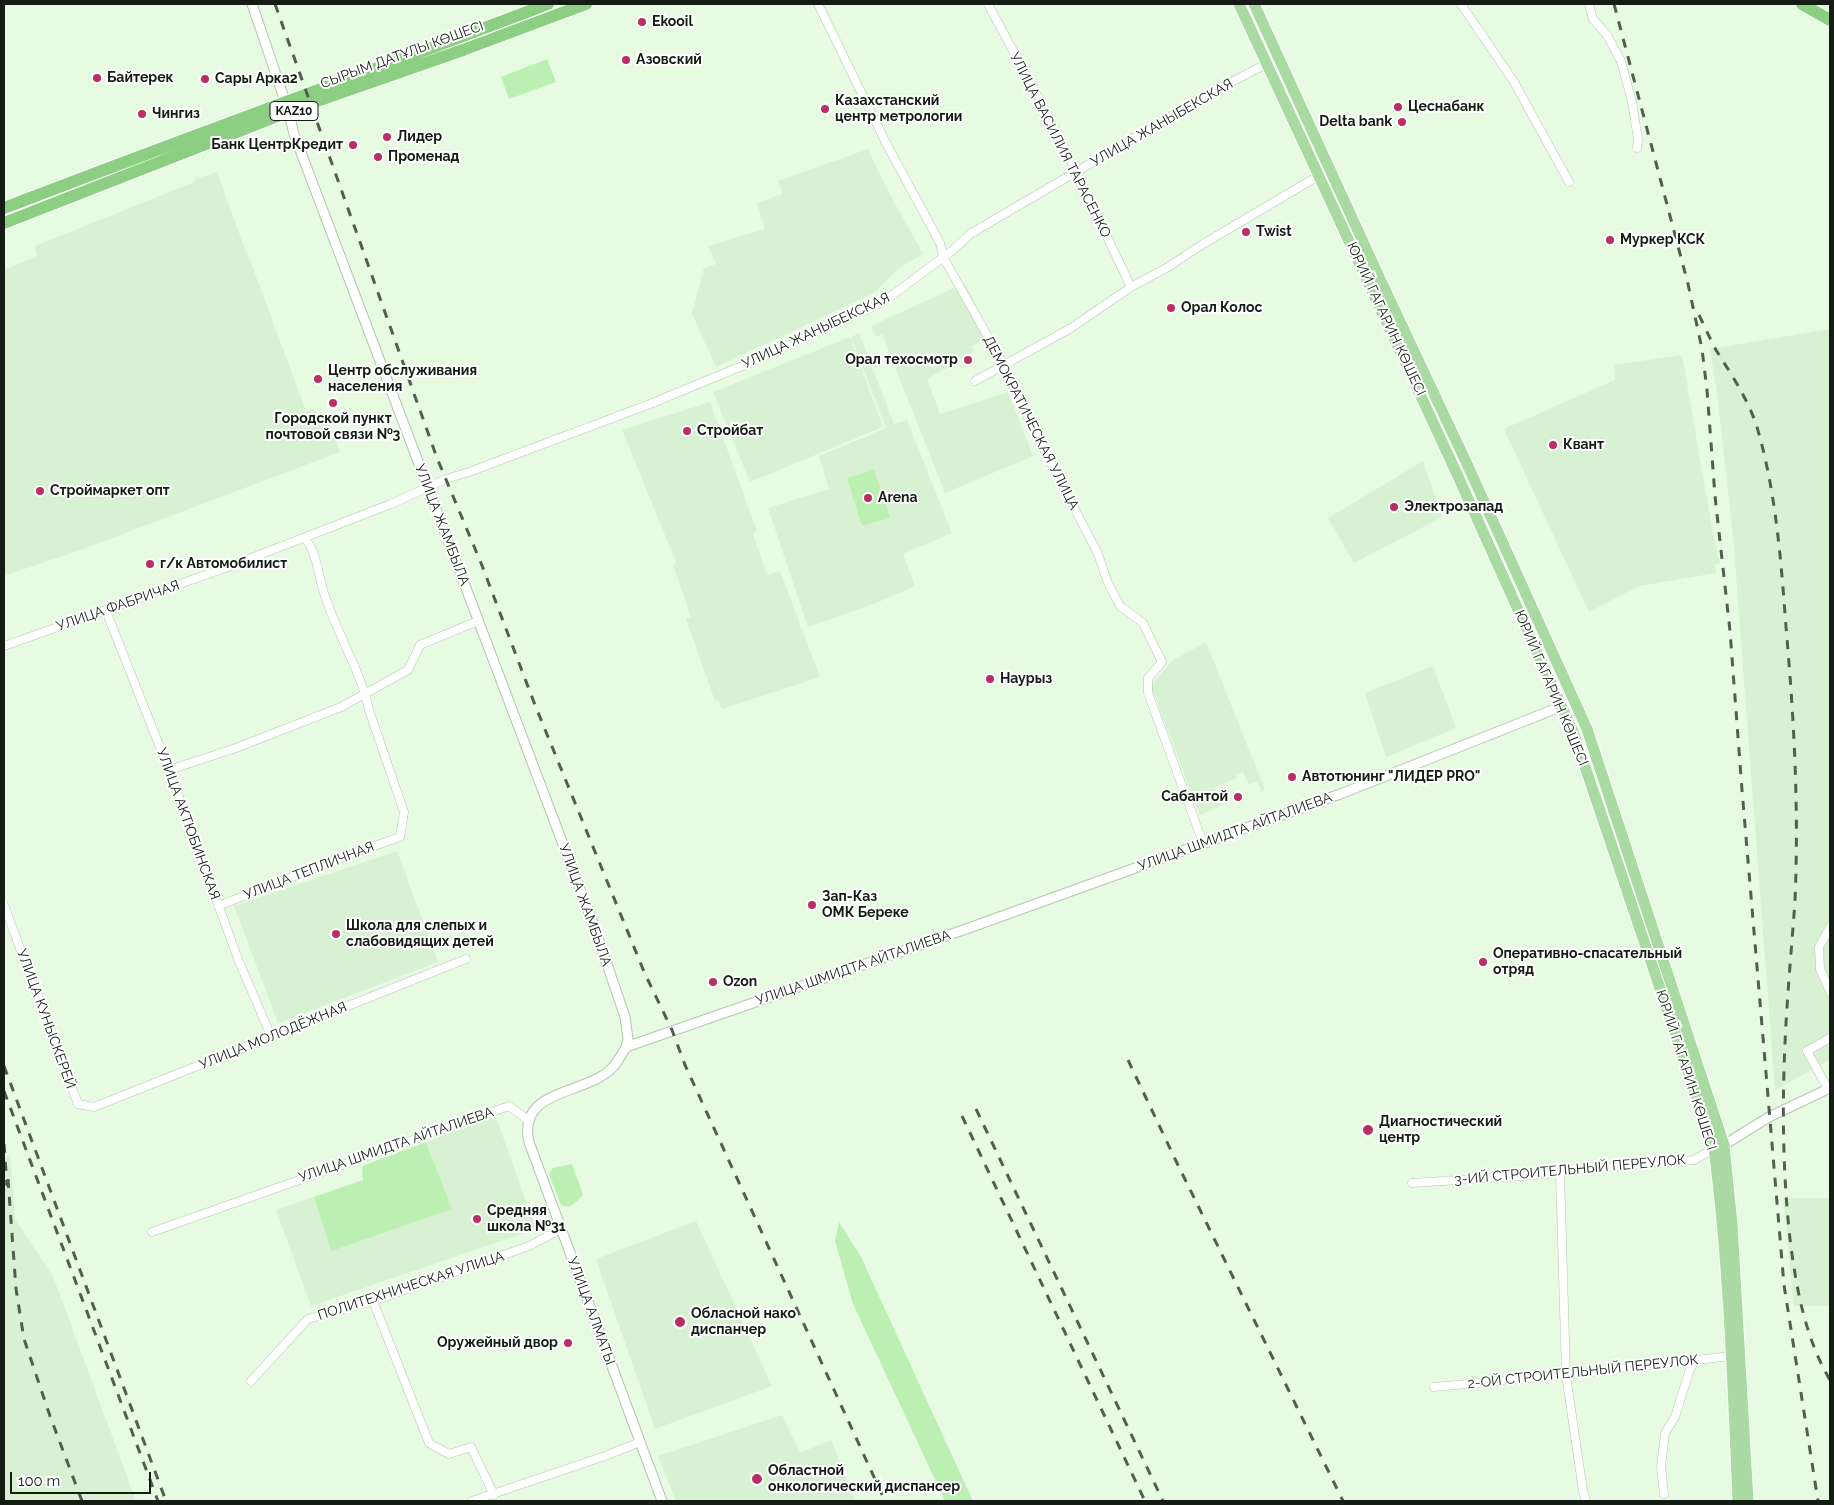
<!DOCTYPE html>
<html>
<head>
<meta charset="utf-8">
<style>
  body { margin:0 }
  #map { position:relative; width:1834px; height:1505px; overflow:hidden; background:#e6fbe2; font-family:Raleway,sans-serif }
  canvas { display:block }
  .frame { position:absolute; inset:0; border:5px solid #141c13; pointer-events:none }
  .scale { position:absolute; left:10px; top:1472px; width:141px; height:22px; box-sizing:border-box; border:2px solid #141c13; border-top:0; padding-left:6px; font-size:15px; line-height:18px; white-space:nowrap; color:#141c13; -webkit-text-stroke:4px #fff; paint-order:stroke }
</style>
</head>
<body>
<div id="map">
<canvas width="1834" height="1505"></canvas>
<div class="frame"></div>
<div class="scale">100 m</div>
</div>
<script>
const g = document.querySelector('canvas').getContext('2d');
g.lineJoin = 'round';
function fillPath(path, color) { g.fillStyle = color; g.fill(path, 'evenodd'); }
function stroke(path, color, width, dash) { g.strokeStyle = color; g.lineWidth = width; g.lineCap = dash ? 'butt' : 'round'; g.setLineDash(dash || []); g.stroke(path); }
function drawText(font, color, halo, rows, align = 'center') {
  g.font = font + ' Raleway,sans-serif'; g.lineWidth = 4; g.setLineDash([]); g.textBaseline = 'middle'; g.strokeStyle = halo; g.fillStyle = color; for (const [text, x, y, turn = 0] of rows) {
    g.save(); g.translate(x, y); g.rotate((+turn || 0) * Math.PI / 180); g.textAlign = isNaN(turn) ? turn : align; if (halo) g.strokeText(text, 0, 0); g.fillText(text, 0, 0); g.restore();
  }
}
const built = new Path2D(`
  M868,149l19,40 36,65 -23,13 -26,26 -158,74 -24,-53 12,-46 12,-4 -8,-18 57,-17 -8,-26 26,-9 -5,-13z
  M217,172l29,80 4,8 56,151 8,-2 4,11 8,-3 14,35 -257,97 -79,27v-306l33,-14 -2,-10 157,-63 4,-4z
  M965,283l26,53 -19,10 2,5 -47,28 13,35 68,-22 25,64 -88,37 -63,-159 -6,3 -5,-11z
  M1830,329v731l-55,30 -42,-555 -16,-143 -7,-43z
  M859,333l35,91 13,-4 45,113 -49,21 12,32 -39,17 -68,24 -40,-119 61,-19 -10,-33 67,-28 -35,-91z
  M850,337l33,90 -133,55 -37,-90z
  M1682,355l30,173 8,35 -5,1 1,9 -77,13 -50,26 -85,-183 111,-49 -1,-15z
  M710,402l47,129 -4,3 14,41 13,-4 40,106 -98,32 -4,-9 -3,1 -29,-82 5,-2 -18,-52 3,-3 -54,-132z
  M1423,461l19,56 -88,46 -26,-45z
  M1206,642l59,148 -3,2 -5,-11 -8,4 -6,-13 -7,3 1,3 -22,9 3,8 4,-2 5,10 -27,12 -49,-129 21,-25z
  M1433,666l23,62 -70,29 -21,-64z
  M397,851l41,111 -160,61 -44,-117z
  M496,1117l40,112 -225,77 -35,-96 38,-13 17,53 121,-41 -26,-67z
  M10,1156l5,63 38,57 83,225h-132v-344z
  M1783,1198h47v108h-36z
  M696,1221l76,165 -117,43 -59,-170z
  M782,1415l18,38 31,-13 25,61h-180l-18,-45z`);
const green = new Path2D(`
  M547,59l9,23 -47,17 -8,-22z
  M874,470l16,48 -28,8 -15,-48z
  M426,1142l26,67 -121,42 -17,-54 49,-17 -1,-14z
  M572,1164l11,31c-7,7 -12,15 -22,10l-12,-31 4,-6z
  M839,1222l22,35 112,244h-28l-92,-197 -18,-63z`);
const minor = new Path2D(`
  M818,4l68,139 54,100 3,14 61,108 28,61 66,128 10,29 12,23 23,17 19,39 -14,16v15l55,150
  M988,4l73,136 70,147
  M1461,4l53,78 55,100
  M1589,4l4,15 14,16 14,26 11,41 6,37 -1,9
  M975,381l96,-53 60,-41 37,-20 35,-23 117,-69
  M106,611l63,159 69,189 33,77
  M4,646l224,-79 163,-63 55,-25 23,-7 181,-68 109,-45 124,-57 70,-52 17,-16 244,-143 56,-29
  M169,770l67,-22 105,-41 67,-37 12,-25 58,-24
  M4,905l74,199 16,3 372,-148
  M218,906l128,-50 54,-19 4,-25 -35,-102c-8,-39 -32,-76 -44,-114 -7,-20 -7,-41 -20,-58
  M1830,927l-11,20 1,22 10,22
  M1828,1089l-21,-38 23,-13
  M1560,1173l6,202 17,116 3,10
  M1412,1183l124,-8 50,-6 108,-9 23,-13
  M152,1232l357,-126 19,14
  M373,1301l56,142 20,11 22,-7 23,48
  M251,1381l57,-62 65,-18 156,-55 32,-17
  M1434,1387l132,-12 165,-19
  M1664,1494l-3,-28 4,-33 10,-16 15,-48 6,-9
  M472,1501l133,-45 35,-14`);
const tertiary = new Path2D(`
  M252,4l37,109 5,21 300,792 31,91 3,22 -2,8
  M1724,1145l45,-28 61,-29
  M662,1501l-133,-359c-12,-52 53,-47 81,-72 7,-6 11,-14 16,-23l343,-119 374,-135 232,-92`);
const primary = new Path2D(`
  M1239,4l217,468 118,262 140,414c15,117 19,235 24,353
  M1254,4l127,277 87,185 119,263 137,416 8,79 16,277`);
const trunk = new Path2D(`
  M1802,4l28,16
  M4,208c181,-70 363,-135 544,-204
  M4,223l307,-120 152,-53 123,-46`);
const rail = new Path2D(`
  M275,4l162,454 44,105 54,142 110,269 27,56 13,35 200,436
  M1614,4l74,280 14,65 5,41 8,106 15,135 12,159 42,495 34,216
  M1699,315c6,12 11,24 17,35 15,24 32,49 41,77 19,65 24,133 29,200 8,91 13,182 9,273 -2,31 -5,62 -7,93 -6,82 -7,164 2,246 6,48 15,99 40,141
  M1128,1060l49,103 166,338
  M4,1066l162,435
  M4,1091l154,410
  M976,1109l187,392
  M962,1116l183,385
  M4,1144l3,42
  M8,1179l8,110 8,50 26,77 32,85`);
const markers = [
  [642,22,5,"#ba2e63"],
  [626,60,5,"#ba2e63"],
  [97,78,5,"#ba2e63"],
  [205,79,5,"#ba2e63"],
  [1398,107,5,"#ba2e63"],
  [825,109,5,"#ba2e63"],
  [142,114,5,"#ba2e63"],
  [1402,122,5,"#ba2e63"],
  [387,137,5,"#ba2e63"],
  [353,145,5,"#ba2e63"],
  [378,157,5,"#ba2e63"],
  [1246,232,5,"#ba2e63"],
  [1610,240,5,"#ba2e63"],
  [1171,308,5,"#ba2e63"],
  [968,360,5,"#ba2e63"],
  [318,379,5,"#ba2e63"],
  [333,403,5,"#ba2e63"],
  [687,431,5,"#ba2e63"],
  [1553,445,5,"#ba2e63"],
  [40,491,5,"#ba2e63"],
  [868,498,5,"#ba2e63"],
  [1394,507,5,"#ba2e63"],
  [150,564,5,"#ba2e63"],
  [990,679,5,"#ba2e63"],
  [1292,777,5,"#ba2e63"],
  [1238,797,5,"#ba2e63"],
  [812,905,5,"#ba2e63"],
  [336,934,5,"#ba2e63"],
  [1483,962,5,"#ba2e63"],
  [713,982,5,"#ba2e63"],
  [1368,1130,6,"#ba2e63"],
  [477,1219,5,"#ba2e63"],
  [680,1322,6,"#ba2e63"],
  [568,1343,5,"#ba2e63"],
  [757,1479,6,"#ba2e63"]
];
const shields = [
  [294,111,48]
];
const shieldNames = [
  ["KAZ10",294,111]
];
const poiNames = [
  ["Ekooil",652,22],
  ["Азовский",636,60],
  ["Байтерек",107,78],
  ["Сары Арка2",215,79],
  ["Казахстанский",835,101],
  ["центр метрологии",835,117],
  ["Цеснабанк",1408,107],
  ["Чингиз",152,114],
  ["Delta bank",1392,122,"right"],
  ["Лидер",397,137],
  ["Банк ЦентрКредит",343,145,"right"],
  ["Променад",388,157],
  ["Twist",1256,232],
  ["Муркер КСК",1620,240],
  ["Орал Колос",1181,308],
  ["Орал техосмотр",958,360,"right"],
  ["Центр обслуживания",328,371],
  ["наcеления",328,387],
  ["Городской пункт",333,419,"center"],
  ["почтовой связи №3",333,435,"center"],
  ["Стройбат",697,431],
  ["Квант",1563,445],
  ["Строймаркет опт",50,491],
  ["Arena",878,498],
  ["Электрозапад",1404,507],
  ["г/к Автомобилист",160,564],
  ["Наурыз",1000,679],
  ["Автотюнинг \"ЛИДЕР PRO\"",1302,777],
  ["Сабантой",1228,797,"right"],
  ["Зап-Каз",822,897],
  ["ОМК Береке",822,913],
  ["Школа для слепых и",346,926],
  ["слабовидящих детей",346,942],
  ["Оперативно-спасательный",1493,954],
  ["отряд",1493,970],
  ["Ozon",723,982],
  ["Диагностический",1379,1122],
  ["центр",1379,1138],
  ["Средняя",487,1211],
  ["школа №31",487,1227],
  ["Обласной нако",691,1314],
  ["диспанчер",691,1330],
  ["Оружейный двор",558,1343,"right"],
  ["Областной",768,1471],
  ["онкологический диспансер",768,1487]
];
const streetNames = [
  ["СЫРЫМ ДАТҰЛЫ КӨШЕСІ",402,55,-20],
  ["УЛИЦА ЖАНЫБЕКСКАЯ",1162,123,-30],
  ["УЛИЦА ВАСИЛИЯ ТАРАСЕНКО",1060,145,63],
  ["ЮРИЙ ГАГАРИН КӨШЕСІ",1386,319,65],
  ["УЛИЦА ЖАНЫБЕКСКАЯ",816,331,-25],
  ["ДЕМОКРАТИЧЕСКАЯ УЛИЦА",1031,423,63],
  ["УЛИЦА ЖАМБЫЛА",442,525,69],
  ["УЛИЦА ФАБРИЧАЯ",118,606,-19],
  ["ЮРИЙ ГАГАРИН КӨШЕСІ",1551,688,67],
  ["УЛИЦА АКТЮБИНСКАЯ",188,824,70],
  ["УЛИЦА ШМИДТА АЙТАЛИЕВА",1235,832,-20],
  ["УЛИЦА ТЕПЛИЧНАЯ",309,871,-21],
  ["УЛИЦА ЖАМБЫЛА",585,905,70],
  ["УЛИЦА ШМИДТА АЙТАЛИЕВА",853,968,-19],
  ["УЛИЦА КУНЫСКЕРЕЙ",46,1019,70],
  ["УЛИЦА МОЛОДЁЖНАЯ",273,1036,-22],
  ["ЮРИЙ ГАГАРИН КӨШЕСІ",1686,1070,72],
  ["УЛИЦА ШМИДТА АЙТАЛИЕВА",396,1145,-19],
  ["3-ИЙ СТРОИТЕЛЬНЫЙ ПЕРЕУЛОК",1570,1170,-5],
  ["ПОЛИТЕХНИЧЕСКАЯ УЛИЦА",411,1286,-18],
  ["УЛИЦА АЛМАТЫ",591,1311,70],
  ["2-ОЙ СТРОИТЕЛЬНЫЙ ПЕРЕУЛОК",1583,1372,-6]
];
fillPath(built, '#d7f1d2');
fillPath(green, '#bcf0b2');
stroke(minor, '#b3c7af', 9);
stroke(tertiary, '#b3c7af', 11);
stroke(primary, '#fff', 13);
stroke(trunk, '#fff', 14);
stroke(minor, '#fff', 8);
stroke(tertiary, '#fff', 9);
stroke(primary, '#a9daa1', 11);
stroke(trunk, '#8cce82', 12);
stroke(rail, '#535e51', 3, [9, 9]);
for (const [x, y, r, color] of markers) { const dot = new Path2D(); dot.arc(x, y, r, 0, 2 * Math.PI); g.fillStyle = color; g.fill(dot); stroke(dot, '#fff', 2); }
for (const [x, y, w] of shields) { const box = new Path2D(); box.roundRect(x - w / 2, y - 9.5, w, 19, 4); g.fillStyle = '#fff'; g.fill(box); stroke(box, '#141c13', 1); }
drawText('bold 12px', '#141c13', null, shieldNames);
drawText('bold 14px', '#141c13', '#fff', poiNames, 'left');
drawText('14px', '#141c13', '#fff', streetNames);
</script>
</body>
</html>
